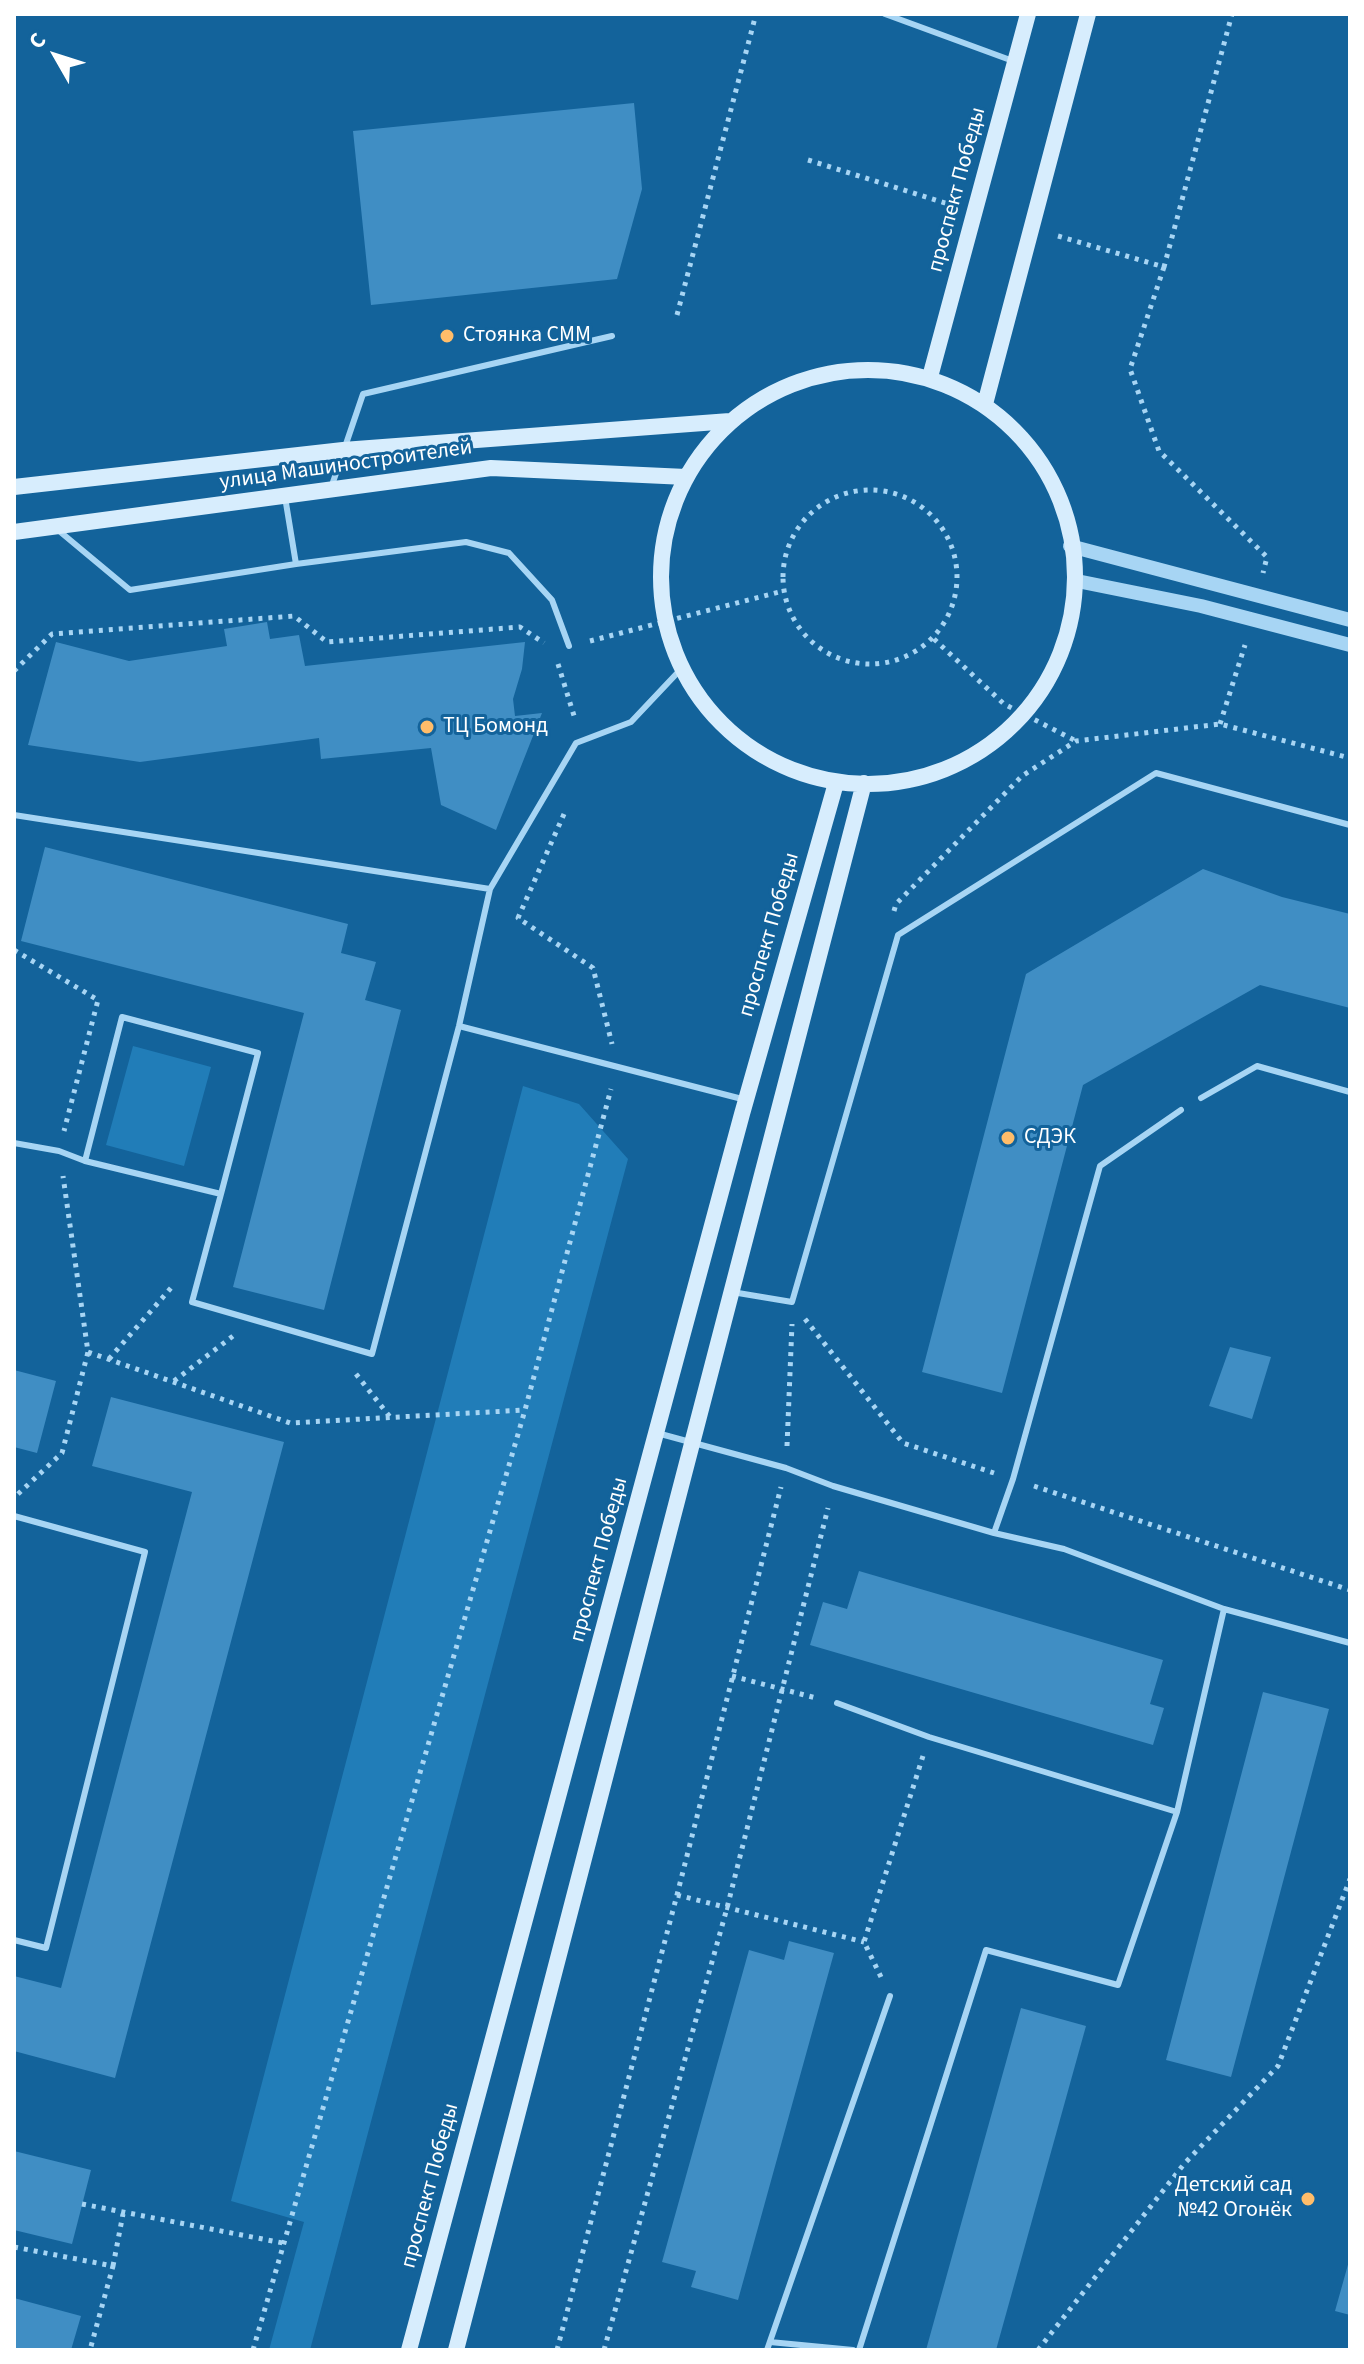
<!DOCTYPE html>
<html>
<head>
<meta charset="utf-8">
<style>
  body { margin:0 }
  #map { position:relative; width:1364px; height:2364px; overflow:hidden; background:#13639b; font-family:"Source Sans 3",sans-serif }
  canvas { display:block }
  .frame { position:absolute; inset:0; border:16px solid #fff; pointer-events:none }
  .north { position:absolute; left:16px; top:16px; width:80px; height:80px; -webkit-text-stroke:6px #13639b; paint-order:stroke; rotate:309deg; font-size:22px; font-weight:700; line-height:32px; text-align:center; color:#fff }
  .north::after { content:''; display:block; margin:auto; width:28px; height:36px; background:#fff; clip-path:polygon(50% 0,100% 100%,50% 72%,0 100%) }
</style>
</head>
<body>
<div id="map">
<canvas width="1364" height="2364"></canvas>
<div class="frame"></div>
<div class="north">С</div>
</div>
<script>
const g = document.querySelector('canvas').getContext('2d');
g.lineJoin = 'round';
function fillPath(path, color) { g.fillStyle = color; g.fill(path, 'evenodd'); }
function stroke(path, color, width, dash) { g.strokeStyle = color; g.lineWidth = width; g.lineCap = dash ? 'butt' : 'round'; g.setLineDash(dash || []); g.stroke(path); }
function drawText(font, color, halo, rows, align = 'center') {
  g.font = font + ' "Source Sans 3",sans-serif'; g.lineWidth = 6; g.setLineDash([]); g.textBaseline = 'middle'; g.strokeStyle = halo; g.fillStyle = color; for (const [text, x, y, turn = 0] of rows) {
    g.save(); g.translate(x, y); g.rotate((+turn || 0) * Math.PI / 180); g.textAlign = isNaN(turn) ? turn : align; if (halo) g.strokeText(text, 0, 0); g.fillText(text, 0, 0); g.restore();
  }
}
const green = new Path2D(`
  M133,1046l78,21 -27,99 -78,-21z
  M523,1086l56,18 49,55 -318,1191h-41l35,-128 -73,-21z`);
const building = new Path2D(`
  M634,103l8,86 -25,90 -246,26 -18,-174z
  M267,622l3,17 29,-4 6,31 220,-24 -3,27 -9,30 2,17 27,-3 -46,117 -55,-25 -10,-57 -110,11 -2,-21 -179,24 -112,-17 28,-103 73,19 98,-15 -3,-17z
  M45,847l303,77 -7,29 35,9 -11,38 36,10 -77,300 -91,-23 71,-274 -283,-72z
  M1203,869l79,28 68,17v94l-90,-23 -177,100 -81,308 -80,-21 104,-398z
  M1230,1347l41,10 -19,62 -43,-13z
  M14,1370l42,11 -19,72 -23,-6z
  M111,1397l173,45 -169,636 -101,-27v-75l47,12 131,-496 -100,-26z
  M859,1571l304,89 -13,44 14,4 -11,37 -343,-100 13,-43 24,7z
  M1263,1692l66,17 -98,368 -65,-17z
  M789,1941l45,12 -96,347 -47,-13 5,-16 -34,-9 87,-312 35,10z
  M1021,2008l65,18 -90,324h-70z
  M14,2151l77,19 -19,74 -58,-14z
  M1349,2261h1v54l-15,-4z
  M14,2298l67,18 -10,34h-57z`);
const path = new Path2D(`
  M808,160l140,44
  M1058,236l106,31 68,-253
  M1164,267l-34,102 29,82 108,106 -4,16
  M677,315l79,-301
  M783 577a87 87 0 1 1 174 0a87 87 0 1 1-174 0Z
  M934,639l70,65 72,37
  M590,641l193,-50
  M558,664l17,55
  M14,671l38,-37 242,-18 33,26 193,-15 24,16
  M1220,724l25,-79
  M564,814l-46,104 75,50 19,76
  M894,911l2,-7 126,-128 54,-35 144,-17 130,34
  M14,950l84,50 -34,131
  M805,1319l98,124 91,30
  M88,1352l202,71 235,-13
  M109,1359l62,-71
  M356,1374l34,43
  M174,1381l59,-45
  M787,1446l5,-122
  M1034,1486l316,104
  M18,1494l44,-41 26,-101 -25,-176
  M732,1676l84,22
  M677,1895l187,47
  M881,1977l-17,-35 59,-186
  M82,2204l201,39
  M14,2247l99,19 -23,84
  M113,2266l10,-52
  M253,2350l272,-940 86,-321
  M557,2350l120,-455 104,-408
  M604,2350l123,-442 101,-400
  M1038,2350l146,-186 94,-98 72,-187`);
const service = new Path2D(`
  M885,14l128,47
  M331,488l32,-94 249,-58
  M285,497l11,67
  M58,530l72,60 166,-26 170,-22 43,11 43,47 17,46
  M14,815l476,74 -31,137 -87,328 -180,-52 29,-108 -136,-33 -26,-10 -45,-8
  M490,889l86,-146 55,-21 50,-53
  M459,1026l287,74
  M1201,1098l56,-32 93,26
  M85,1161l37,-144 136,36 -37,141
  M732,1292l60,10 106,-367 258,-162 194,52
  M657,1433l129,35 47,18 161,47 70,16 160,60 126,34
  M14,1516l131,36 -99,396 -32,-8
  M994,1533l19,-54 87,-313 81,-56
  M837,1703l92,34 248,75
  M770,2342l83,8
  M767,2350l123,-354
  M859,2350l127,-400 132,35 59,-173 47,-203`);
const tertiary = new Path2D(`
  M1070,546l280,74
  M1077,581l124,25 149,39`);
const secondary = new Path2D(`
  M661 577a207 207 0 1 1 414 0a207 207 0 1 1-414 0Z
  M930,377l98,-363
  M985,404l103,-390
  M14,487l329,-37 387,-29
  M14,532l477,-64 195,9
  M409,2350l333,-1236 94,-331
  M456,2350l408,-1567`);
const markers = [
  [447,336,8,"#ffbd6a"],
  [427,727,8,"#ffbd6a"],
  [1008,1138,8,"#ffbd6a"],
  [1308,2199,8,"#ffbd6a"]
];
const streetNames = [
  ["проспект Победы",958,190,-75],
  ["улица Машиностроителей",346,466,-8],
  ["проспект Победы",770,935,-74],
  ["проспект Победы",600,1560,-75],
  ["проспект Победы",431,2186,-75]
];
const poiNames = [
  ["Стоянка СММ",463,336],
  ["ТЦ Бомонд",443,727],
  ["СДЭК",1024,1138],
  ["Детский сад",1292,2186,"right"],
  ["№42 Огонёк",1292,2211,"right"]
];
fillPath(green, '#217db8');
fillPath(building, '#408ec4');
stroke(path, '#a7d5f4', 5, [4, 6]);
stroke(service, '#a7d5f4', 6);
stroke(tertiary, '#a7d5f4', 14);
stroke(secondary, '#d7edfd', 16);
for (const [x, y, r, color] of markers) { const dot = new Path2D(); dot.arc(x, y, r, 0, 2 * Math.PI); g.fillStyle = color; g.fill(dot); stroke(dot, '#13639b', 3); }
drawText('22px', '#fff', '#13639b', streetNames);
drawText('22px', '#fff', '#13639b', poiNames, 'left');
</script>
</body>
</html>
